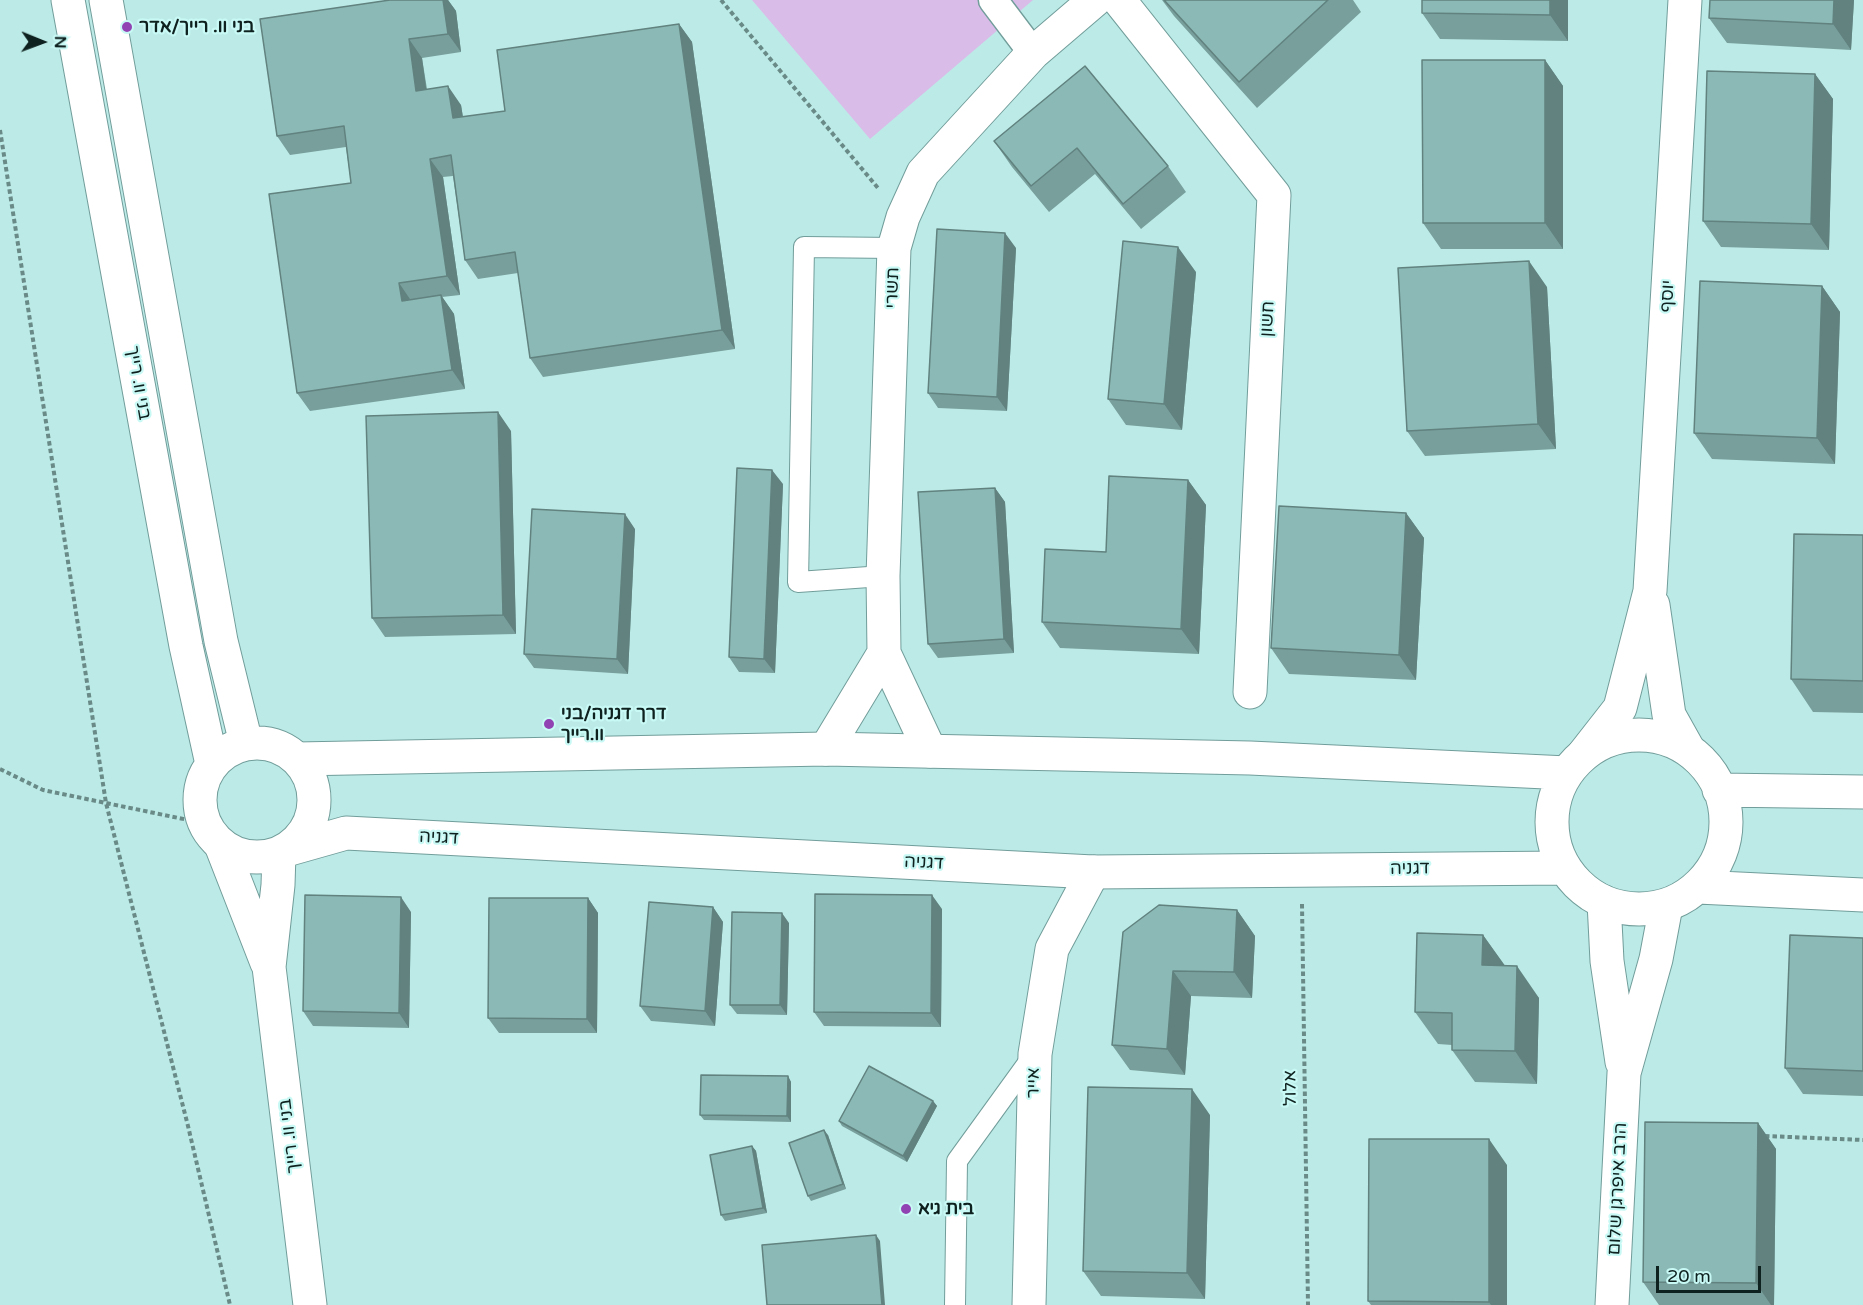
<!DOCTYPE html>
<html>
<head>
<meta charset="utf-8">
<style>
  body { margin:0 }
  #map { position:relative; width:1863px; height:1305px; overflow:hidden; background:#bcebe7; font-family:"Varela Round",sans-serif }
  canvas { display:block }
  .north { position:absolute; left:12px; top:12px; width:60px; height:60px; -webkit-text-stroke:4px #c9f9f5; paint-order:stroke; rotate:91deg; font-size:16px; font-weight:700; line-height:24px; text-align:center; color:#0e211f }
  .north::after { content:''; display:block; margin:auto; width:21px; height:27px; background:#0e211f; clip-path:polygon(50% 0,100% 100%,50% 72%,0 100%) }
  .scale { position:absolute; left:1656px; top:1266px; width:105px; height:27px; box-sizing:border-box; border:3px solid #0e211f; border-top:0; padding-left:8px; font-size:18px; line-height:21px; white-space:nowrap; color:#0e211f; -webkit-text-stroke:4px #c9f9f5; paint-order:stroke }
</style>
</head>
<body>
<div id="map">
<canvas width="1863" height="1305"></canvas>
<div class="north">N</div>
<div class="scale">20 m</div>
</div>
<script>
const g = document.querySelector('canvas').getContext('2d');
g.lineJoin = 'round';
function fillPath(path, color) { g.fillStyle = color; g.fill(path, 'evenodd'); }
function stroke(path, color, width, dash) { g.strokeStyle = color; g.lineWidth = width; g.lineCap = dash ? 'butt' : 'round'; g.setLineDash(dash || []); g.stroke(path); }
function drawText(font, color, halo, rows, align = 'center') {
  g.font = font + ' "Varela Round",Heebo,sans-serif'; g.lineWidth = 4.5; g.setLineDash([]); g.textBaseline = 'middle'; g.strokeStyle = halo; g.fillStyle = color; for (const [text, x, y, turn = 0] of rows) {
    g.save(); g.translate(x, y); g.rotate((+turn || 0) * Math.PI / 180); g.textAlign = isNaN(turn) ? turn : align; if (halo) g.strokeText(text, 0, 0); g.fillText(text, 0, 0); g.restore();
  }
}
const green = new Path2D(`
  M752,0h281l-163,139z`);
const path = new Path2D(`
  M721,0l157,188
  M0,130l106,673 82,323 42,179
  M0,769l43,21 155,32
  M1302,904l6,401
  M1765,1136l98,4`);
const service = new Path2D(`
  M883,576l-85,6 6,-335 90,1
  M955,1305l2,-144 76,-105`);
const pedestrian = new Path2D(`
  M993,0l40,53`);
const minor = new Path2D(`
  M1119,0l155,195 -24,497
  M1653,605l16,110 19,34
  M884,653l-1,-77 11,-328 9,-31 20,-44 110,-120 62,-53
  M826,749l58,-96 46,98
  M1584,754l36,-46 30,-117 35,-591
  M221,845l46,118
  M279,854l-1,31 -9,82 41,338
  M1604,902l3,59 15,101
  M1029,1305l6,-251 17,-105 41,-77
  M1612,1305l12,-232 32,-114 10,-53`);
const tertiary = new Path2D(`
  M68,0l118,646 26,118
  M106,0l115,641 25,102
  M1552 822a87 87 0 1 1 174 0a87 87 0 1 1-174 0Z
  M200 800a57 57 0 1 1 114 0a57 57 0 1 1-114 0Z
  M297,759l529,-10 424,9 317,15
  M1719,790l144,2
  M286,850l60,-17 747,39 472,-4
  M1698,887l165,8`);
const wall = new Path2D(`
  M390,0h58l8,11 5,41 -39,6 5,31 34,16 2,12 42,-6 174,-87 13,18 43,307 -192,28 -13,-19 -12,-85 -40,6 -13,-19 -12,-84 -10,1 17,118 -18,2 12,17 11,75 -155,22 -13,-18 54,-210 -5,-36 -56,8 -13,-19z
  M1162,0h191l8,12 -104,96 -83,-92z
  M1422,0h146v41l-128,-2 -18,-26z
  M1710,0h144l-3,50 -124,-7 -18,-25z
  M1545,60l18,26v163h-122l-18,-26z
  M1085,66l83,100 18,26 -45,37 -46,-55 -46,38 -37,-45 -18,-26z
  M1815,74l18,25 -4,151 -108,-3 -18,-26z
  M1016,248l-9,163 -69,-3 -10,-15z
  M1196,272l-14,158 -56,-5 -18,-26z
  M1822,286l18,26 -5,152 -123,-5 -18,-26z
  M1547,287l9,162 -131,7 -18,-25z
  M511,431l5,203 -131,3 -13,-19z
  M1188,480l18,25 -7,149 -139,-6 -18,-26 64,-70z
  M783,484l-8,189 -36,-1 -10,-15z
  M995,488l10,14 9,151 -76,5 -10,-14z
  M1406,513l18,25 -8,142 -127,-6 -18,-26z
  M635,529l-7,145 -94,-6 -10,-14z
  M1863,535v178l-50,-1 -22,-33z
  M588,898l10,15 -1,120h-98l-11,-15z
  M713,907l10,15 -8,104 -64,-5 -11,-15z
  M942,909l-1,118 -117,-1 -10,-14z
  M1237,910l18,26 -3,62 -61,-2 -6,79 -55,-5 -18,-25 11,-113z
  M411,912l-2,116 -96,-2 -10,-15z
  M789,923l-2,92 -50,-1 -7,-9z
  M1483,935l21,30 35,33 -2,86 -62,-2 -23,-32v-5l-14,-1 -23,-32z
  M1863,938v158l-60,-2 -18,-26z
  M788,1076l3,6v40l-87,-2 -4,-5z
  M933,1101l4,5 -30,56 -65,-36 -3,-5z
  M1210,1115l-5,184 -104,-3 -18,-25z
  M1758,1123l18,26 -2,156h-115l-16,-23z
  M828,1135l18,54 -35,12 -3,-5z
  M752,1146l4,5 11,62 -42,8 -4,-6z
  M1507,1165v140h-136l-3,-4z`);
const shadedWall = new Path2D(`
  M443,0h5l8,11 5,41 -13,-18z
  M1550,0h18v41l-18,-26z
  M1834,0h20l-3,50 -18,-26z
  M679,24l13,18 43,307 -13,-19z
  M409,39l13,19 7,51 -13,-18z
  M1545,60l18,26v163l-18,-26z
  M1815,74l18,25 -4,151 -18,-26z
  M448,86l13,19 5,32 -13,-19z
  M430,159l13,18 17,118 -13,-19z
  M1005,233l11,15 -9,163 -10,-14z
  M1178,247l18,25 -14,158 -18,-26z
  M1529,261l18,26 9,162 -18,-25z
  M399,283l13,19 -10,-1z
  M1822,286l18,26 -5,152 -18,-26z
  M441,295l13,19 11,75 -13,-19z
  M498,412l13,19 5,203 -13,-19z
  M772,470l11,14 -8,189 -11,-14z
  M1188,480l18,25 -7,149 -18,-25z
  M995,488l10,14 9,151 -10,-14z
  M1406,513l18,25 -8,142 -17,-25z
  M625,514l10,15 -7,145 -11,-15z
  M932,895l10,14 -1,118 -10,-14z
  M401,897l10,15 -2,116 -10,-15z
  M588,898l10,15 -1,120 -10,-14z
  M713,907l10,15 -8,104 -10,-15z
  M1237,910l18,26 -3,62 -18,-26z
  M782,913l7,10 -2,92 -7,-10z
  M1483,935l23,32 -24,-2z
  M1517,966l22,32 -2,86 -22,-33z
  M1173,971l18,25 -6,79 -18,-26z
  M788,1076l3,6v40l-4,-6z
  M1192,1089l18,26 -5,184 -18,-26z
  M933,1101l4,5 -30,56 -4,-6z
  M1758,1123l18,26 -2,156h-3l-15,-22z
  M824,1130l4,5 18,54 -3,-5z
  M1489,1139l18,26v140h-16l-2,-3z
  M752,1146l4,5 11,62 -4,-5z
  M876,1235l4,6 5,64h-3z`);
const building = new Path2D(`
  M390,0h53l5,34 -39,5 7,52 32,-5 5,32 52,-7 -8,-61 182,-26 43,306 -192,28 -15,-106 -50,8 -14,-105 -21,4 17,117 -48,7 3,18 39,-6 11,75 -155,23 -28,-199 82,-11 -7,-57 -67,10 -17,-117z
  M1164,0h164l-89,82z
  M1422,0h128v15l-128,-2z
  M1710,0h124l-1,24 -124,-6z
  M1422,60h123v163h-122z
  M1085,66l83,100 -45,38 -46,-56 -46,38 -37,-45z
  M1707,71l108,3 -4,150 -108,-3z
  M937,229l68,4 -8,164 -69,-4z
  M1123,241l55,6 -14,157 -56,-5z
  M1529,261l9,163 -131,7 -9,-163z
  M1700,281l122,5 -5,152 -123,-5z
  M498,412l5,203 -131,3 -6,-202z
  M737,468l35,2 -8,189 -35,-2z
  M1109,476l79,4 -7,149 -139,-7 3,-73 61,3z
  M995,488l9,151 -76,5 -10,-152z
  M1279,506l127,7 -7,142 -128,-7z
  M532,509l93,5 -8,145 -93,-5z
  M1794,534l69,1v146l-72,-2z
  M815,894l117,1 -1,118 -117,-1z
  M305,895l96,2 -2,116 -96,-2z
  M489,898h99l-1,121 -99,-1z
  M649,902l64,5 -8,104 -65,-5z
  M1159,905l78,5 -3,62 -61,-1 -6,78 -55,-4 11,-113z
  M732,912l50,1 -2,92h-50z
  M1417,933l66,2 -1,30 35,1 -2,85 -63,-1v-37l-37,-1z
  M1790,935l73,3v133l-78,-3z
  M869,1066l64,35 -30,55 -64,-35z
  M701,1075l87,1 -1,40 -87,-1z
  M1088,1087l104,2 -5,184 -104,-2z
  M1645,1122l113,1 -2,160 -113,-1z
  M824,1130l19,54 -35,12 -19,-53z
  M1369,1139h120v163l-121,-1z
  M752,1146l11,62 -42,7 -11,-60z
  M876,1235l6,70h-115l-5,-60z`);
const markers = [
  [127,27,6,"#9143b3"],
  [549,724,6,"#9143b3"],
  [906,1209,6,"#9143b3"]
];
const poiNames = [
  ["בני וו. רייך/אדר",139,27],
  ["דרך דגניה/בני",561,714],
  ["וו.רייך",561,735],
  ["בית גיא",918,1209]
];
const streetNames = [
  ["תשרי",893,288,-88],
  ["יוסף",1668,296,-87],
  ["חשון",1268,319,-87],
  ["בני וו. רייך",138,383,80],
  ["דגניה",439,838,3],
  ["דגניה",924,863,3],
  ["דגניה",1410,869,-1],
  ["אייר",1034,1083,-89],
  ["אלול",1291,1088,-91],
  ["בני וו. רייך",290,1136,-97],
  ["הרב איפרגן שלום",1618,1189,-87]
];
fillPath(green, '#d9bce8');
stroke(service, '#719d9a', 22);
stroke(pedestrian, '#719d9a', 31);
stroke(minor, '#719d9a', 35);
stroke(tertiary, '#719d9a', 35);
stroke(path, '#698a87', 4, [4.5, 3]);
stroke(service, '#fff', 20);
stroke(pedestrian, '#fff', 28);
stroke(minor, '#fff', 33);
stroke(tertiary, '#fff', 33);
fillPath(wall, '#789f9c');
fillPath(shadedWall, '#61827f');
fillPath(building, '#8bb9b5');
stroke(building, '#61827f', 1.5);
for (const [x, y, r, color] of markers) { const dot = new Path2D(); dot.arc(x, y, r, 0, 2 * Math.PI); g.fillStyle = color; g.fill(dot); stroke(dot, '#c9f9f5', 2); }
drawText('bold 18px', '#0e211f', '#c9f9f5', poiNames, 'left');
drawText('18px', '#0e211f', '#c9f9f5', streetNames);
</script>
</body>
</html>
